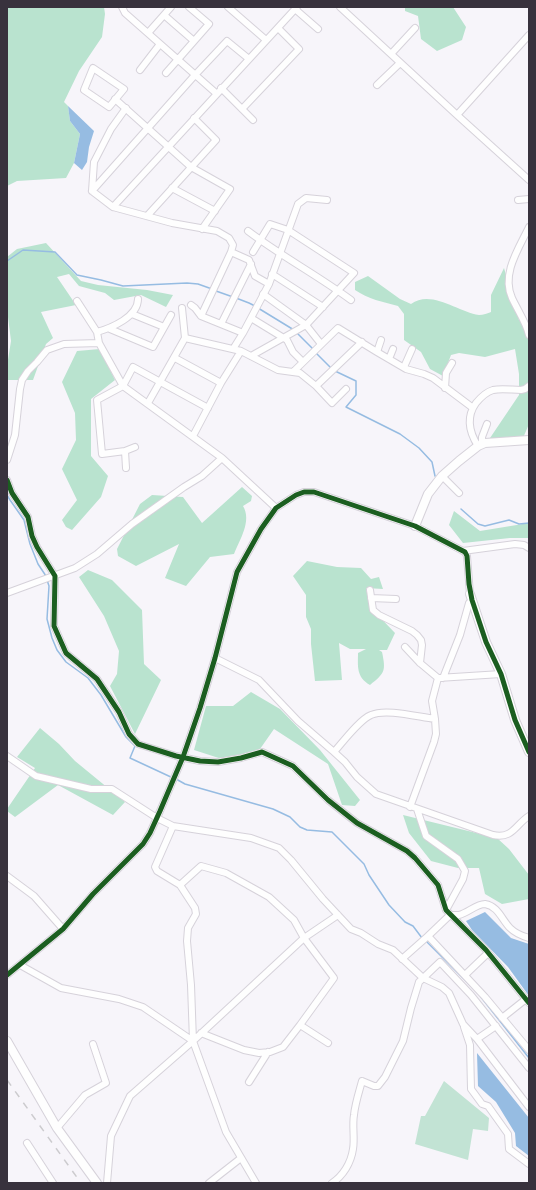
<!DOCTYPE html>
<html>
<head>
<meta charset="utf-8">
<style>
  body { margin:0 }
  #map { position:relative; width:536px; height:1190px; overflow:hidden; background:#f7f5fa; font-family:Inter,sans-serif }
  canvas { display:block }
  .frame { position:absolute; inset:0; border:8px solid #38323d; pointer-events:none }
</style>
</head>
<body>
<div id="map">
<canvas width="536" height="1190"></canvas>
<div class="frame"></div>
</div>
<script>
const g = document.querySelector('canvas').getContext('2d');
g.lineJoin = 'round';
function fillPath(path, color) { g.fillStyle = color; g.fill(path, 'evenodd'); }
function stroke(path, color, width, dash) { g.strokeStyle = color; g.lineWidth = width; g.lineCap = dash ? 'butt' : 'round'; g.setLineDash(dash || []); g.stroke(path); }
const green = new Path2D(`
  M444,1081l45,37 -1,13 -15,-2 -5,31 -53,-16 6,-28h4z`);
const forest = new Path2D(`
  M7,7h97l1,7 -3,23 -23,34 -15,31 4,4 2,15 10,13 -6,29 -8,15 -49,3 -10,5z
  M405,7h48l13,20 -4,13 -25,11 -16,-12 -3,-23 -13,-5z
  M46,243l35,38 17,4 49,5 26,5 -7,12 -25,-12 -27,5 -9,-7 -26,-7 -10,-12 -12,3 19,28 -35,7 12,26 -7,6 -13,36h-25l-1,-3v-11l4,-25 -4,-32v-52l10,-8z
  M504,268l15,52 10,1v103l-6,14h-33l29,-43v-21l-4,-25 -30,8 -26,-4 -8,2 -8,21 -13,-7 -9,-17 -17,-12v-26l-6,-8c-15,-4 -30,-7 -43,-16v-8l13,-6 32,23 11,5c20,-15 47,8 68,11 4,0 9,-2 12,-3v-17z
  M100,349l15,31 -24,19v57l17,20 -7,21 -29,33 -6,-3 -4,-7 15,-20 -15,-31 14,-29 -1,-27 -13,-31 15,-31z
  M242,487l10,9 -1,5 -8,5c9,15 -3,33 -9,48l-24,3 -24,29 -21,-8 14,-34 -43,22 -18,-10 -1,-7 23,-45 12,-9 31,2 19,26z
  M454,511l26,20 49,-8v15h-19l-47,5 -14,-18z
  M307,561l30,6 24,1 10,11 8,-2 4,12 -17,-1 4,19 25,26 -8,17h-8l3,2c4,19 3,21 -12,33 -14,-8 -12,-19 -12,-32l8,-4h-16l-11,-6 3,37 -27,1 -4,-37v-15l-5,-12v-22l-13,-19z
  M88,570l24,10 30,30 2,54 17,16 -26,54 -25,-48 7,-12 2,-23 -15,-35 -25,-39z
  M251,692l29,17 40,41 40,50 -5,6 -13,-1 -14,-41 -54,-35 -14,20 -35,11 -31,-10 12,-44h27z
  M40,728l19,16 16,17 50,41 -12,13 -55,-30 -43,32 -8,-6v-2l28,-41 -18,-11z
  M403,815l94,23 12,11 20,26v24l-27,5 -17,-10 -6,-26h-21l-27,-7 -22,-28z`);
const water = new Path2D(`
  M68,106l26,25 -5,16 -2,15 -5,8 -8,-7 6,-29 -10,-13z
  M485,912l26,26 18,6v52l-21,-29 -36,-37 -6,-9z
  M477,1053l52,65v38l-13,-10 -1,-13 -19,-31 -18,-16z`);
const stream = new Path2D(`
  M7,261l16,-11 32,2 22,23 24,5 22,6 64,-3 11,1 14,5
  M216,291l17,6
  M236,298l13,5 6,3
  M258,308l36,22
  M297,333l17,17
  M316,353l16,16
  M335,371l21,10v14l-10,12 54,27 19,14 13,14 3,14
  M7,495l3,5 14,20 6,24 8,20 8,12
  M461,509l17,15 7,2 24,-6 10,4 10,-1
  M47,580l2,6 -2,33 5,19 5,12 9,12 22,16 13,17 25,42 9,9 -5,12 43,20
  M176,779l9,5 88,25 17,8 10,10 7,3 25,2 32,32 5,11 20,30 16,17 8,4 9,12
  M426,941l47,47
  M481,997l48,61`);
const street = new Path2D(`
  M122,7l3,6 92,81
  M228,7l38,33
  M340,7l117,108 72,65
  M295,9l23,20
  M164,15l30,26
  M148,33l23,-26
  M391,54l24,-26
  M93,68l31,21 -15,18 -25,-17z
  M140,70l20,-26
  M166,73l43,-49 -20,-17
  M377,85l23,-22
  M221,88l32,32
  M115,99l76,68 39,22 -28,40
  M242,109l57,-60 -21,-21
  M457,115l72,-80
  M172,188l43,23
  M92,191l21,16 59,16 45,8 12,7 4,7 -2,7 -30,64
  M92,191l103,-116 32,-34 22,18
  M92,191l2,-29 17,-33 15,-21
  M518,200l11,-1
  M113,207l184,-200
  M147,216l69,-76 -22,-22
  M529,227c-10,21 -28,47 -17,71 6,13 14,24 17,37
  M248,231c33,25 69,44 103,69
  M231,252l18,8 6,16 14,8
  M272,274l51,33
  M263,294l43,31 15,19
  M77,301l20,31 2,11 24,43 99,72 54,50
  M191,305l4,3 6,8 42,17
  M132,314l32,13
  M251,318l36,22 6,12 10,10
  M221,324l30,-60
  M110,329l43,18 18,-32
  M97,332c14,-4 41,-15 41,-33
  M185,338l56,13 37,19 22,3 16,13 16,17 14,-14
  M233,349l10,-16 26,-49 29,-80 8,-6 21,2
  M377,352l4,-12
  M251,356l55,-31 48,-52 -66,-43 -18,-6 -17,28
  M175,358l46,25
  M389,359l4,-10
  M404,367l8,-18
  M293,372l45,-44 39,24 29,17 18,5 9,4 40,30
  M316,386l46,-44
  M445,388l1,-15 6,-10
  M148,403l37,-65 -3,-30
  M193,436l28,-53 20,-32
  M482,444v-7l5,-13
  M478,446c-9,-14 -12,-29 -2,-43 5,-6 10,-11 17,-13 9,-2 19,0 28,0l4,-1 4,-3
  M135,447l-10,4 -23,3 -5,-54 26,-14 10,-19 75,41
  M125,451l1,17
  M7,460l8,-25 5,-46 2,-9 6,-9 9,-9 10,-12 17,-6 35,-1
  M442,476l17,17
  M7,480l5,13 16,24 4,19 5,11 18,29 -1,50 12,27 31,26 22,33 10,22 9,10 38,12 24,5 18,1 23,-4 21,-6 31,14 35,34 29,23 50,28 8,7 23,27 8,25 40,40 43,53
  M463,551l52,-7 9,1 5,3
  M370,590l3,20 6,5 33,16 5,4 4,5 1,5 -2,18
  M7,593l68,-25 22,-14 35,-30 52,-37 18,-11 20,-18
  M371,598l25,1
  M405,647l15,16 18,15
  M215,658l44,22 39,41 36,31 11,10 12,15 19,17 117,41c20,4 22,-10 36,-19
  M443,678l17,-43 9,-32 3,-3
  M334,752c9,-10 25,-32 37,-37 15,-7 47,2 64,4
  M7,756l29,20 55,13h21l45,29 16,8 78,12 28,10 12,12 32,39 28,30 10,4 17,11 15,6 30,28 19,9 7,6 14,31 14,15 52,68
  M410,807l24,-65 2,-8 -1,-15 -3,-18 6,-23 63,-4
  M417,809l9,27 32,23 7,12 -2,8 -17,31
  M173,826l-18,41 2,4 23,14 15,23 1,6 -8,14 -1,13 4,44 2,56 33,91 30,51
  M7,876l27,20 29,33
  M180,885l21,-19 25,7 43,24 25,23 10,18 30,40 -34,47
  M428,936l57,61 44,53
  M402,959l26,-23 22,-21c3,0 6,0 9,0 9,-2 17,-11 26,-11 13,2 17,16 25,24 5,5 12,8 19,10
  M20,965l41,23 58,11 24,8 50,34
  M7,975l56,-46 30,-35 50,-50 7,-11 10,-22 23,-54 17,-49 15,-50 22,-86 24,-43 15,-21 20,-13 8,-3h10l101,34 50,26 2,4 3,38
  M465,975l23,-22
  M502,1018l24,-19
  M464,1027l6,18 1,44 11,15 6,2 20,28 1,15 20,15
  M201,1033l43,17 15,3 11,-1 13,-5 17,-22 28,18
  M477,1039l19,-13
  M249,1082l19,-30
  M57,1128l28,-33 21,-12 -13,-39
  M27,1143l26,40
  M107,1183l4,-47 19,-40 63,-55 111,-103 34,-23
  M209,1183l32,-25
  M332,1183c11,-7 19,-20 21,-34 2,-11 -1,-23 1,-34 1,-11 5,-23 8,-34l12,5h4l7,-9 18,-36 8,-33 8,-26 21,-20 31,33 58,73`);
const secondary = new Path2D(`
  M415,526l13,-32 14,-18 17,-15 19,-15 7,-3 44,-3
  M470,594l16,48 15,32 14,46 14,32
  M7,1041l50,87 40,55`);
const rail = new Path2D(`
  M7,1080l74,103`);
const cycleway = new Path2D(`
  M7,480l5,13 16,24 4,19 5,11 18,29 -1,50 12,27 31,26 22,33 10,22 9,10 38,12 24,5 18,1 23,-4 21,-6 31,14 35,34 29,23 50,28 8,7 23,27 8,25 40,40 43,53
  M7,975l56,-46 30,-35 50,-50 7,-11 10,-22 23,-54 17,-49 15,-50 22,-86 24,-43 15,-21 20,-13 8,-3h10l101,34 50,26 2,4 2,28 3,16 14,42 15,32 14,46 14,32`);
fillPath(green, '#c2e3d4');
fillPath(forest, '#b9e3cf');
fillPath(water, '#96bce2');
stroke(stream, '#96bce2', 1.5);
stroke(street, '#d6d2da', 8);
stroke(secondary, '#d6d2da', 10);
stroke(street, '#fefefe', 6);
stroke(secondary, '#fefefe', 8);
stroke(rail, '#cccbce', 1.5, [7, 7]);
stroke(cycleway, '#1b5e20', 5);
</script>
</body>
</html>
